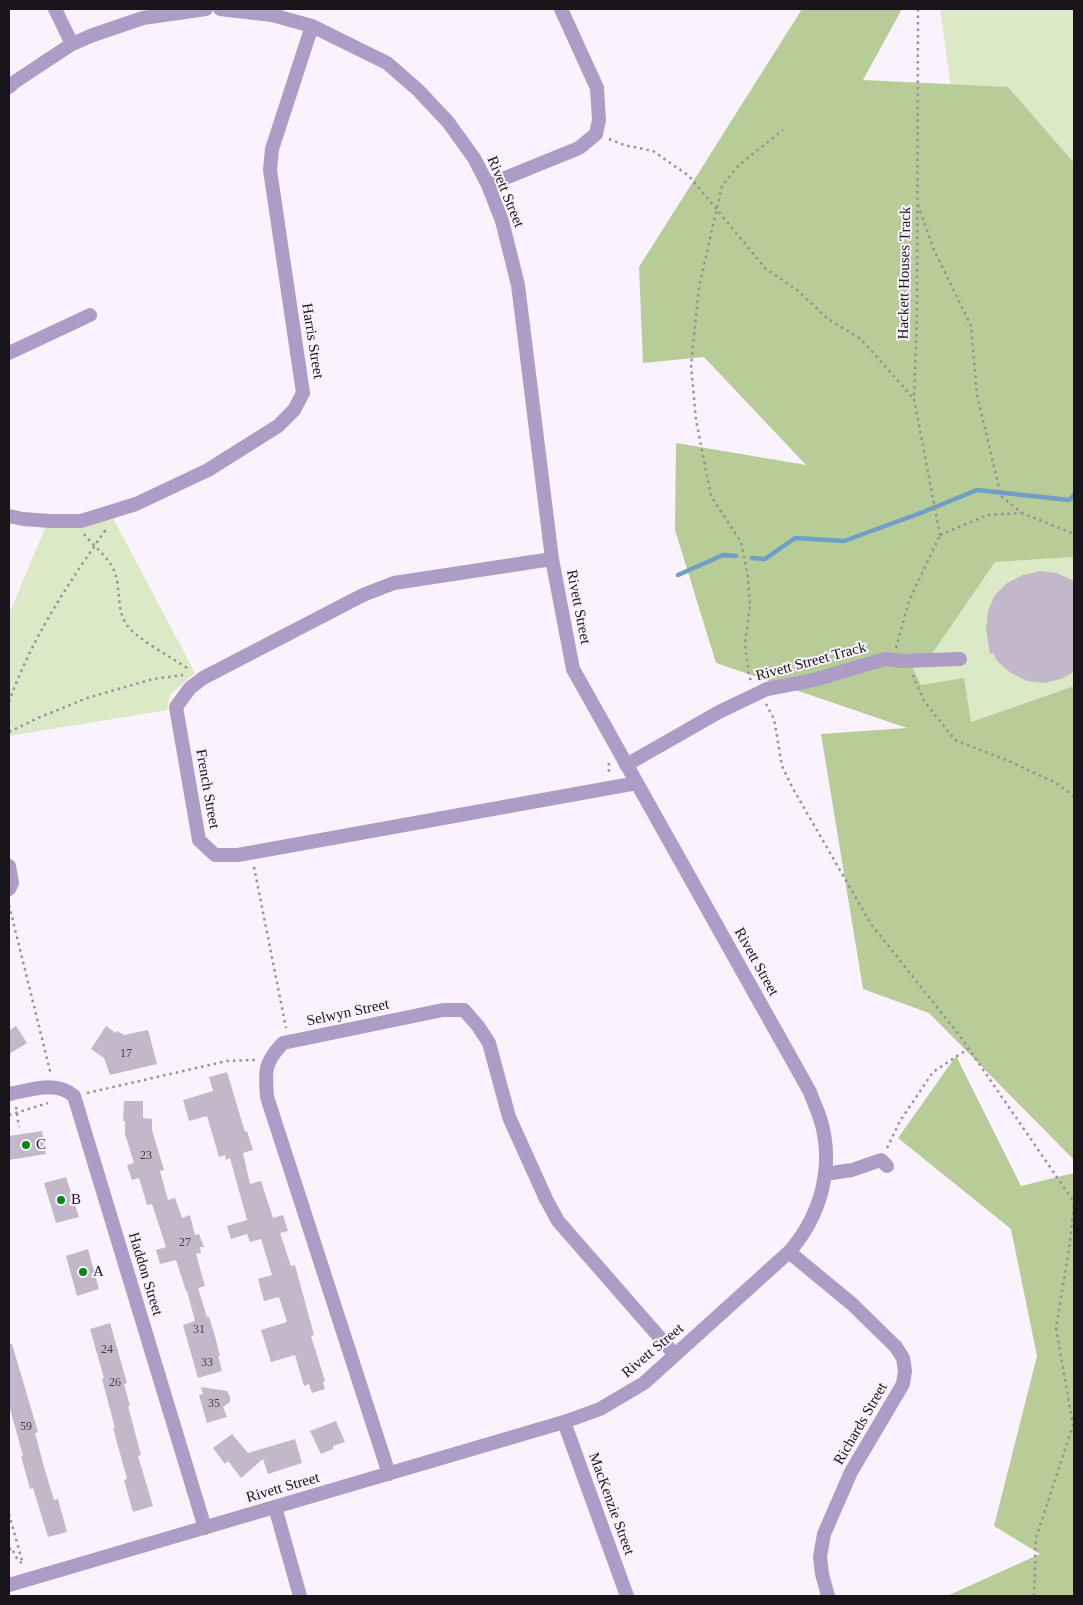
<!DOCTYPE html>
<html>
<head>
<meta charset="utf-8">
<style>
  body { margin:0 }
  #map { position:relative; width:1083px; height:1605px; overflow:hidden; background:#faf3fe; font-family:Georgia,serif }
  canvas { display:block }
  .frame { position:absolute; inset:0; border:10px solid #18141a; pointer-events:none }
</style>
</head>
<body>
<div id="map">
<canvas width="1083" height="1605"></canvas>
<div class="frame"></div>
</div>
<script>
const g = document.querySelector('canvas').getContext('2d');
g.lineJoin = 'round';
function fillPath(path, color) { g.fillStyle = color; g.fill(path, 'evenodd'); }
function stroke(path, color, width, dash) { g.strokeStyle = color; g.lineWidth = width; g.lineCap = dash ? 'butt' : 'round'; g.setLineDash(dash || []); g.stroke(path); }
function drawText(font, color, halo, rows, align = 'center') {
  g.font = font + ' Georgia,serif'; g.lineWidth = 4; g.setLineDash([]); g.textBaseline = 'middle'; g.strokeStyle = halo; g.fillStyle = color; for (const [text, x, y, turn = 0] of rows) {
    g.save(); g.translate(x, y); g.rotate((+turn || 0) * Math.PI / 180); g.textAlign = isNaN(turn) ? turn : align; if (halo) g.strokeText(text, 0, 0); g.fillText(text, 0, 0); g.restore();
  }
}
const green = new Path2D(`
  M940,9h134v500l-114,-357z
  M112,516l83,157 -25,22 -3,15 -158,26v-122l37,-88z
  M1072,557l2,2v127l-103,36 -50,-37 -14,-31h25l63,-92z`);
const forest = new Path2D(`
  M802,9h100l-39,71 145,7 66,76v396l-2,-2 -77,5 -63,92 -25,1 14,30 43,-7 7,44 103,-36v474l-145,-147 -66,-24 -42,-255 86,-6 -191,-65 -41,-133 1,-87 130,22 -102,-108 -61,6 -4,-96z
  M956,1056l65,130 53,-13v423h-127l93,-42 -46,-28 43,-170 -26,-127 -113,-91z`);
const stream = new Path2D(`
  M752,558l13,1 30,-21 49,3 74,-27 59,-24 92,10 5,-5
  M678,575l45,-20 13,1`);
const building = new Path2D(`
  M1040,571l17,2 17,8v91l-13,7 -17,4 -17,-2 -16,-8 -14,-12 -4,-8 -3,1 -4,-25 2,-18 7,-16 12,-12 16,-8z
  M16,1026l11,17 -18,11v-23z
  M106,1026l10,7 1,-2 7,4 24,-5 9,34 -47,11 -6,-17 -13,-9z
  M227,1072l18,60 2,-1 6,19 -10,3 7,31 11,-3 12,37 10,-3 5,16 -8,2 11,33 4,-1 19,70 -3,1 14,45 -2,1 2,7 -13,4 -3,-9 -5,2 -9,-31 -24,7 -10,-32 26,-8 -8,-25 -15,4 -6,-22 14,-4 -11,-36 -11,3 -3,-8 -16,5 -4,-13 20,-6 -17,-62 -4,2 -1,-5 -6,2 -12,-41 -18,5 -6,-21 30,-9 -4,-14z
  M124,1101h19v17l9,1v11l12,40 -4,1 8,29 7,-2 7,20 8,-3 5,20 4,-1 5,13h-4l1,6 -5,1 9,32 -7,2 9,29h2l6,19 5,20h-2l4,15 -24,7 -15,-53 12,-4 -8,-30h-1l-10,-31 -16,4 -4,-14 10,-3 -14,-43 -5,1 -8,-27 -7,2 -5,-15 7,-2 -9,-29v-13h-2z
  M42,1131l4,23 -37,6v-24z
  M66,1177l13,40 -23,6 -12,-40z
  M88,1249l11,40 -22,7 -11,-40z
  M110,1323l17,60 -3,1 6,22h-2l13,49 -3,1 15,50 -20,6 -9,-32 3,-1 -14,-51h2l-13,-49 2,-1 -14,-49z
  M9,1344h3l26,88 -3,1 9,34 10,33 4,-1 9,33 -19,5 -15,-49 -3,1 -9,-33h2l-14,-51z
  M201,1387l26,4 3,5v6l-7,5 4,10 -20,6 -8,-28 4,-1z
  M336,1421l9,21 -12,4v3l-12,5 -11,-23z
  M232,1434l16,19 47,-14 7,24 -34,11 -5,-15 -22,19 -13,-17 -3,3 -12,-16z`);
const path = new Path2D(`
  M918,9l-1,306 -3,84 26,136
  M609,139l15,6 29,6 36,25 77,93 31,21 31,29 33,20 53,60
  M918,205l16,45 37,76 6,69 24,101 21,17 52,21
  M84,534c10,13 26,24 31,39 6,17 1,37 12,52 13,17 45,32 63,45
  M940,535l47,-20 34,-2
  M896,648l13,-47 31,-66
  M913,675l11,26 31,39 54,21 47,22 18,13
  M751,680l-2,-3 -4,-33 5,-39 -2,-28 -7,-35 -30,-46 -15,-76 -5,-55 8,-78 23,-101 17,-21 44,-35
  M9,702c22,-63 60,-120 98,-174
  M766,704l8,15 8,47 10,21 79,137 89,112 114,166
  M9,732l29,-14 49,-20 66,-19 30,-4
  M609,763l-1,6 3,5
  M254,867l32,161
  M9,905l42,170
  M87,1093l140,-32 29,-1
  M16,1107l3,20
  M9,1115l39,-12
  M887,1148l13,-27 33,-49 35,-23
  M9,1514l14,50
  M9,1550l3,-2c3,8 5,13 13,17
  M1034,1596l2,-58 37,-113 -17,-97 13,-79 5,-44`);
const minor = new Path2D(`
  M55,9l17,35
  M9,87l7,-6 56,-37 21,-9 50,-17 63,-9
  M488,185l91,-37 17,-14 3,-14 -2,-32 -36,-79
  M9,353l81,-38
  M9,516l14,3 27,2h31l55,-17 72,-34 70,-44 16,-16 9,-17 -33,-223 2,-21 40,-123
  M552,559l-158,24 -31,12 -160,83 -13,10 -14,19 23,133 16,15h23l399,-72
  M626,765l93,-53 48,-23 47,-9 71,-21 17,2 58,-2
  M9,866l3,17 -3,6
  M9,1094c22,-4 47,-14 65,2l131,432
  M825,1174l27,-4 29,-10 6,6
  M789,1252l63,52 44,43 7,11 2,13 -2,13 -52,88 -27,62 -4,23 2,17 6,22
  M564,1422l63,174
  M389,1474l-122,-377c-2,-27 -3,-34 16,-54l160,-33h21l14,16 11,17 20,74 37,82 12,22 117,134
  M275,1507l25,89
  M9,1585l555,-163 36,-13 44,-26 145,-131c32,-36 46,-87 31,-134 -3,-9 -7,-17 -10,-26l-237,-423 -21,-110 -34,-274 -16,-64 -14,-36 -14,-27 -26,-36 -30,-32 -31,-27 -75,-37 -40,-11 -52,-6`);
const markers = [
  [26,1145,5,"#038a15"],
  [61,1200,5,"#038a15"],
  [83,1272,5,"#038a15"]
];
const numberNames = [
  ["17",126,1054],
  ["23",146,1156],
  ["27",185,1243],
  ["31",199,1330],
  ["24",107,1350],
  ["33",207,1363],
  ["26",115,1383],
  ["35",214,1404],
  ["59",26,1427]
];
const streetNames = [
  ["Rivett Street",505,192,68],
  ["Hackett Houses Track",905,273,-89],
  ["Harris Street",312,341,81],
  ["Rivett Street",578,607,79],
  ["Rivett Street Track",811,662,-15],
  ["French Street",207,789,80],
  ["Rivett Street",756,962,61],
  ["Selwyn Street",348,1013,-12],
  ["Haddon Street",145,1274,73],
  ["Rivett Street",653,1351,-40],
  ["Richards Street",861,1424,-60],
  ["Rivett Street",283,1488,-16],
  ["MacKenzie Street",611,1504,70]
];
const poiNames = [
  ["C",36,1145],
  ["B",71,1200],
  ["A",93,1272]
];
fillPath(green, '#dbe9c7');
fillPath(forest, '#b7cc96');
stroke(stream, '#709fc6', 4.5);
fillPath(building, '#c3b8ca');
stroke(path, '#97929a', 2.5, [2.5, 4]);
stroke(minor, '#ad9dc6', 14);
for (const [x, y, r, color] of markers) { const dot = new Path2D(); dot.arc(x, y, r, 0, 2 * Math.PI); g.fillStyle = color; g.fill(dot); stroke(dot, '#faf3fe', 2); }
drawText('12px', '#433d46', null, numberNames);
drawText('15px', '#18141a', '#faf3fe', streetNames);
drawText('15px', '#18141a', '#faf3fe', poiNames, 'left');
</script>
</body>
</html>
